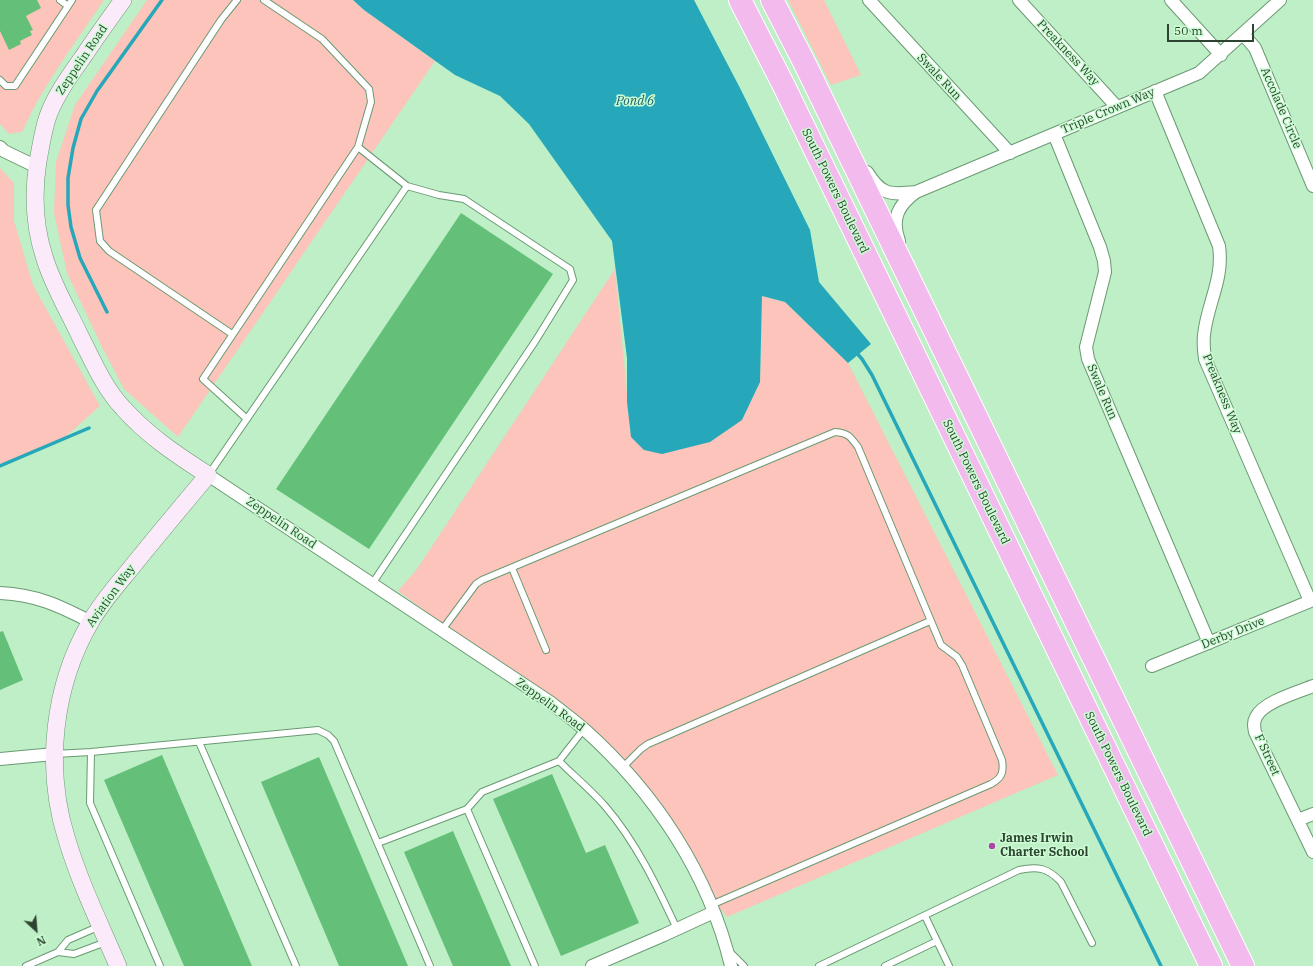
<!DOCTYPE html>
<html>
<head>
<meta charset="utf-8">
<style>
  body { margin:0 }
  #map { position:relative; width:1313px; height:966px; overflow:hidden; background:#beefc6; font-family:"IBM Plex Serif",serif }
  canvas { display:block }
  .north { position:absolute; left:16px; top:910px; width:40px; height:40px; -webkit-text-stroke:3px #cbfdd3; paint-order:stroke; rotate:154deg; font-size:11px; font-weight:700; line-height:16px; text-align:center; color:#2f4332 }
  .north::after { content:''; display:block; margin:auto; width:14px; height:18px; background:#2f4332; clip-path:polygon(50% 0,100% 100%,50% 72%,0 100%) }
  .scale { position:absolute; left:1167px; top:24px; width:87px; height:18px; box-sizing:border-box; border:2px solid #2f4332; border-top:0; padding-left:5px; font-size:12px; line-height:14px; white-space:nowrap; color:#2f4332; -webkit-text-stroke:3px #cbfdd3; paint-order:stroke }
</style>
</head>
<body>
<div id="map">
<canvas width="1313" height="966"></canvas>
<div class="north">N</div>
<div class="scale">50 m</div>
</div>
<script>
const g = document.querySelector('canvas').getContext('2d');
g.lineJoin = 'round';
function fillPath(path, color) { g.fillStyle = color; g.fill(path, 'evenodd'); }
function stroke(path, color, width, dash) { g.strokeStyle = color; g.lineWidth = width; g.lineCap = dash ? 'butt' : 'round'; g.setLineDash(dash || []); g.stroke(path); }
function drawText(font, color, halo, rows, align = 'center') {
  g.font = font + ' "IBM Plex Serif",serif'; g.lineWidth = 3; g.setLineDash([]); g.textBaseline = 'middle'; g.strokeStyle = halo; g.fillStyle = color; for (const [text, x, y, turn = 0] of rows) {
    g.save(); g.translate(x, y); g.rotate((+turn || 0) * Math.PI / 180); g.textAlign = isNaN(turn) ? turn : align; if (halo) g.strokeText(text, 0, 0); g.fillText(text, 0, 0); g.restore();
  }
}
const green = new Path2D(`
  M0,0h104c-29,43 -61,85 -82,132l-13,2 -9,-10z
  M147,0h206l11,10 71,51 -257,376 -54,-48 -23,-44 -34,-72 -13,-60 2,-51 19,-57z
  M788,0h36l37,75 -30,10z
  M0,168l14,15v38l19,64 67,121 -37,33 -63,26z
  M615,269l16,167 129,-54 2,-86 23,6 63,61 210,412 -331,142 -25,-32 -31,-55 -87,-101 -186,-138 19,-22z`);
const water = new Path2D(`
  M353,0h341l46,88 70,142 9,52 52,62 -23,19 -63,-61 -23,-6 -2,86 -18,38 -32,22 -48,12 -18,-4 -13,-13 -4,-35v-44l-15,-117 -83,-117 -29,-28 -45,-21 -91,-65z`);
const stream = new Path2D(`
  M107,312l-27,-54 -9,-31 -3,-22v-27l5,-30 8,-29 16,-28 65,-91
  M855,351l7,8 10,16 289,591
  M0,466l89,-38`);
const building = new Path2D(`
  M0,0h37l4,8 -15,8 7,14 -3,1 2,4 -12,6 1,3 -12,6 -9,-19z
  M461,213l92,61 -184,275 -93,-60z
  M3,631l20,49 -23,10v-58z
  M162,755l90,211h-68l-80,-186z
  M319,757l89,209h-69l-78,-184z
  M552,774l34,79 19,-8 34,78 -78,33 -68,-157z
  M453,831l58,135h-58l-49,-114z`);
const lane = new Path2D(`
  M60,0l8,6
  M264,0l58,39 47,50 2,13 -13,45 49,39
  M0,80l6,6h9l57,-86
  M232,334l-123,-83 -9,-10 -4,-31 125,-190 16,-20
  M247,419l-44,-40 155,-232
  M209,474l198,-288 32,9 25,4 106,70 3,11 -37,60 -164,244
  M512,568l34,82
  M442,630l34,-46 6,-4 353,-148c13,1 15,4 23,15l83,198 16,12 5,8 40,95c2,12 0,18 -11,24l-280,121
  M199,742l97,224
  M91,752l-1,51 70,163
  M55,754l36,-2 227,-22 10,5 6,6 96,225
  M559,761l25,-32
  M623,767l18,-18 7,-5 282,-123
  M467,809l15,-17 77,-31c15,15 32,29 46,45 31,36 52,80 72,123
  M378,843l89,-34 68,157
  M925,916l24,50
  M100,926l-32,14 -10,12 16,2 32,-12
  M729,951l15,15
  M26,966l32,-14
  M819,966l200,-96c19,-4 29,-2 42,12l31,61
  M885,966l52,-25`);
const street = new Path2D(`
  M869,0l141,153
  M1019,0l98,107
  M1171,0l50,55
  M1243,34l12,14 58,138
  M1155,91l64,155c5,33 -12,58 -15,89 -1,8 0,16 1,24l105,242
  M1054,134l46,113 4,14 1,11 -19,75 2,12 121,284
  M0,147l4,4 33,16
  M867,172c14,23 23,23 49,20l283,-119 81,-73
  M899,241c-8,-22 -1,-36 17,-49
  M208,475l342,227c11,9 24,18 35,28 70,63 124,144 146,236
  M0,593c37,2 58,12 91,29
  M1152,666l161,-66
  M1313,686c-15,6 -50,16 -57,31 -3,5 -2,10 -1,15l58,120
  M0,759l54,-5
  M1298,820l15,-6
  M592,966l72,-31 50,-23`);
const secondary = new Path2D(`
  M118,966c-18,-42 -38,-83 -51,-126 -23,-72 -14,-154 24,-219 11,-19 26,-36 40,-53 25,-31 51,-62 77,-93 -31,-20 -60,-39 -85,-67 -19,-20 -30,-47 -43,-72 -12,-26 -28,-52 -36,-80 -10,-31 -11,-63 -6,-95 3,-15 5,-31 10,-45 8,-22 23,-42 37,-62 12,-18 25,-36 38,-54`);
const highway = new Path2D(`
  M740,0l43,84 428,882
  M772,0l33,64 438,902`);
const markers = [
  [992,846,4,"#ad45a8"]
];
const streetNames = [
  ["Preakness Way",1068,53,47],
  ["Zeppelin Road",82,60,-56],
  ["Swale Run",939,77,47],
  ["Accolade Circle",1281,108,67],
  ["Triple Crown Way",1108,111,-23],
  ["South Powers Boulevard",835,191,64],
  ["Swale Run",1102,392,67],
  ["Preakness Way",1222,394,68],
  ["South Powers Boulevard",976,482,64],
  ["Zeppelin Road",281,523,34],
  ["Aviation Way",111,596,-54],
  ["Derby Drive",1233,633,-22],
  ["Zeppelin Road",550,705,36],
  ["F Street",1267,755,65],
  ["South Powers Boulevard",1118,774,64]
];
const poiNames = [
  ["James Irwin",1000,839],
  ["Charter School",1000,853]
];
const waterNames = [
  ["Pond 6",635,101]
];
fillPath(green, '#fcc4ba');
fillPath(water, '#26a8ba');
stroke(stream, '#26a8ba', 3.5);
fillPath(building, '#64c079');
stroke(lane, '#6a9973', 8);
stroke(street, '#6a9973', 14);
stroke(secondary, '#6a9973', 18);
stroke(highway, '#fff', 24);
stroke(lane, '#fff', 6);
stroke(street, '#fff', 12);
stroke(secondary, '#fbeafa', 17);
stroke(highway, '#f3baee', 22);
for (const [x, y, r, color] of markers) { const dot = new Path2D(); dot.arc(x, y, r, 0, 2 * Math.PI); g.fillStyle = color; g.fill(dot); stroke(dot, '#cbfdd3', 1.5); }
drawText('12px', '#2f4332', '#cbfdd3', streetNames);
drawText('bold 12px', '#2f4332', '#cbfdd3', poiNames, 'left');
drawText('italic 13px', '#20616b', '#cbfdd3', waterNames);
</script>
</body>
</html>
